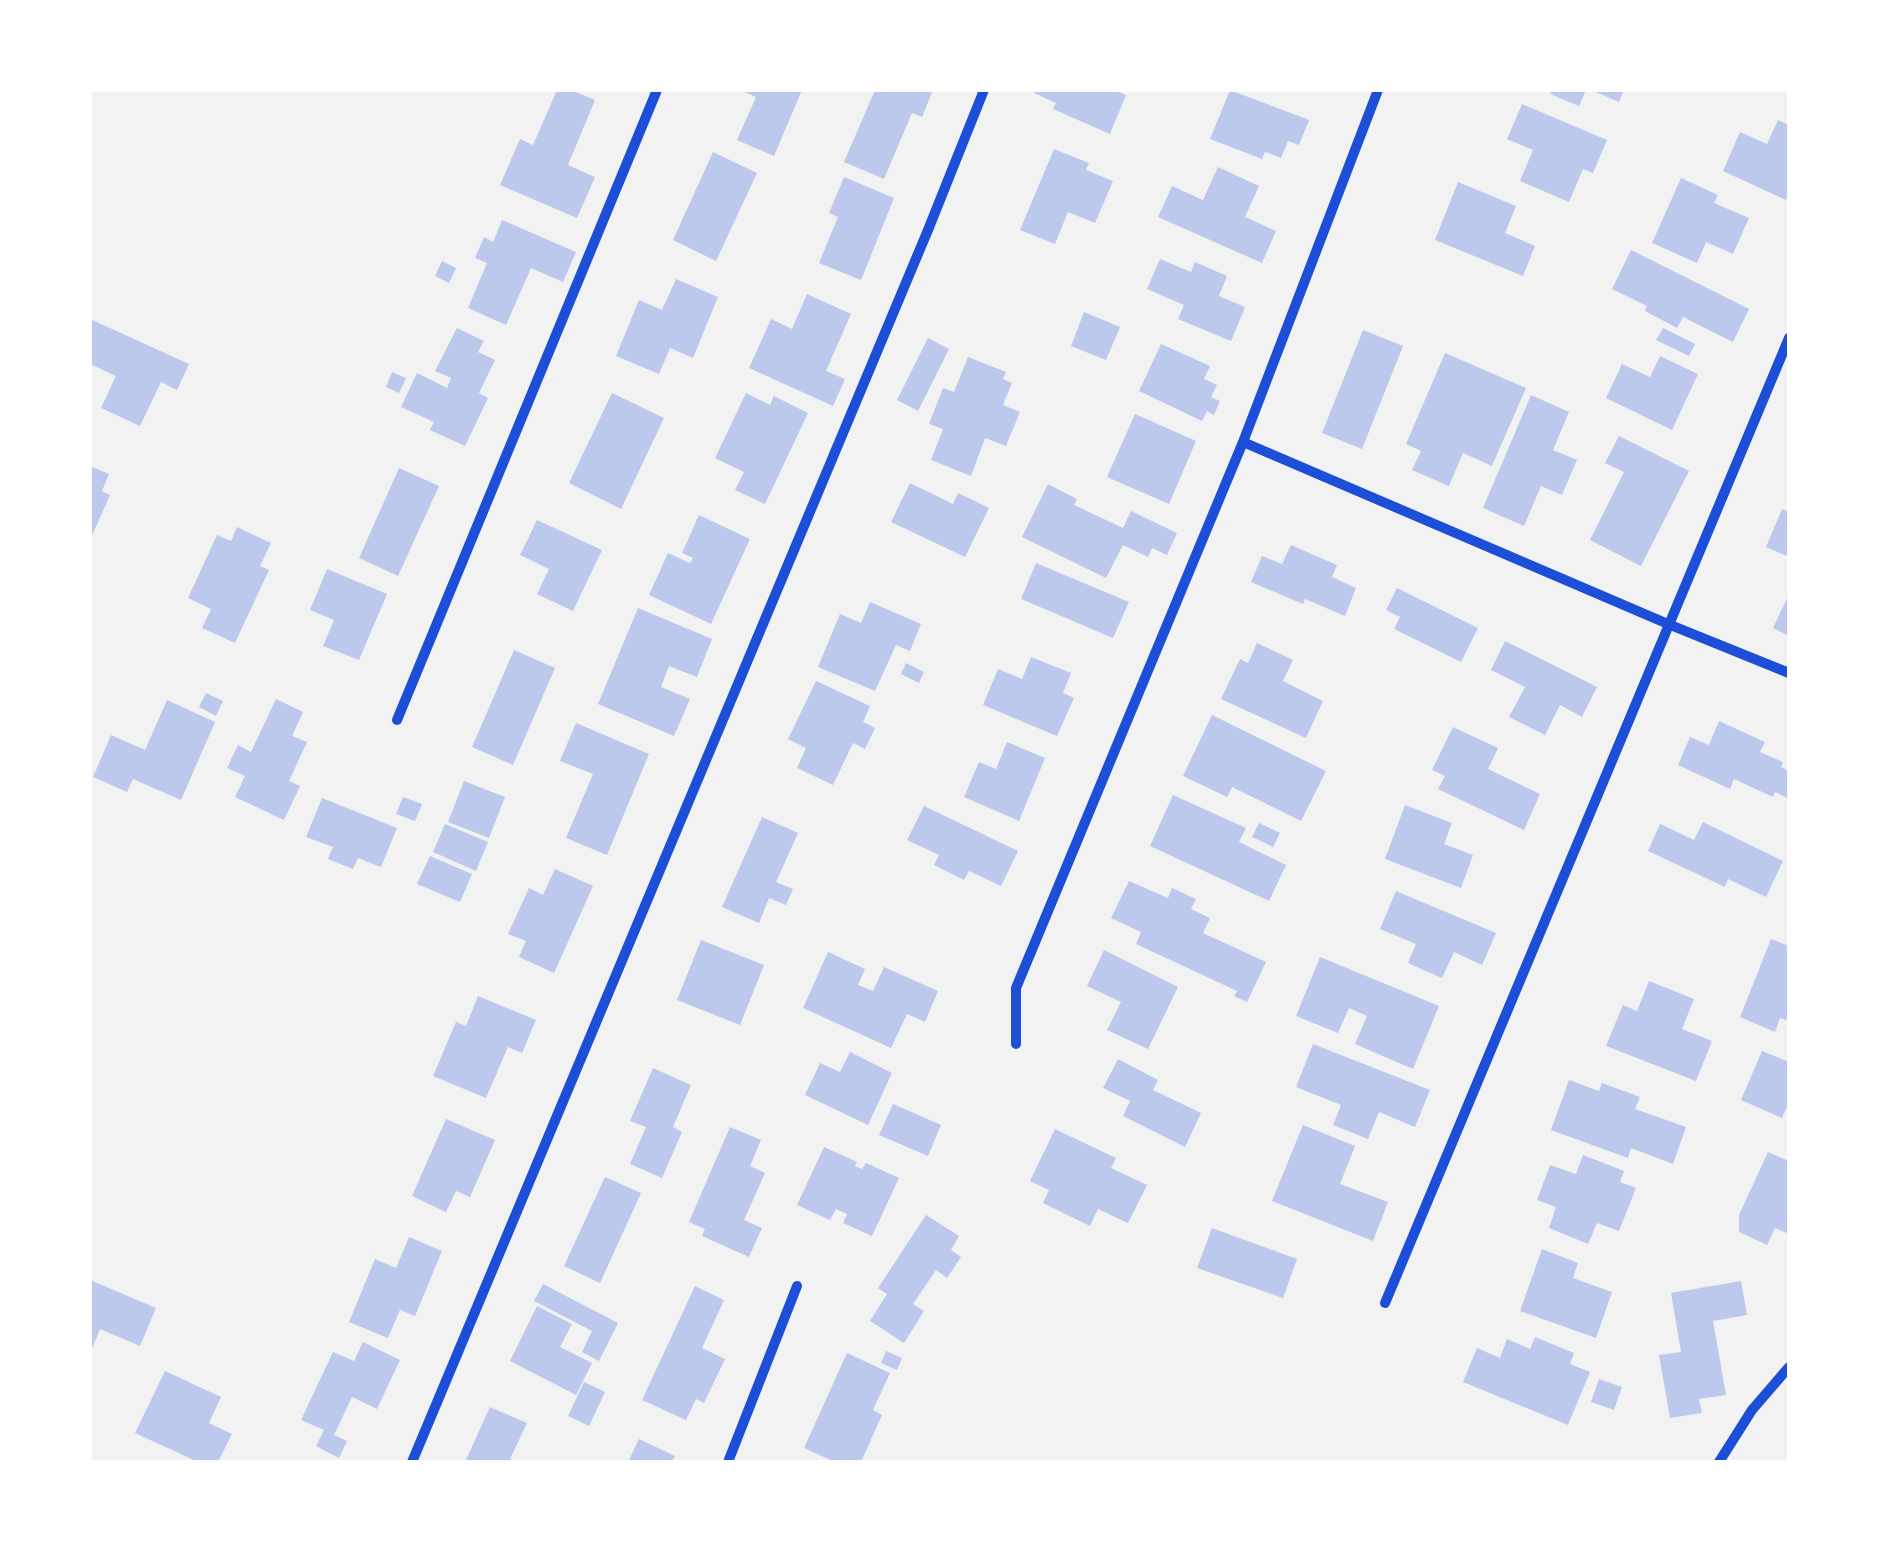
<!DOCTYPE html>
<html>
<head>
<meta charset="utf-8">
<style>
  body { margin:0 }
  #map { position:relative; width:1879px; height:1552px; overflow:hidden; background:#f2f2f2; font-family:"Alegreya Sans",sans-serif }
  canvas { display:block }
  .frame { position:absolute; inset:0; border:92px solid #fff; pointer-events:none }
</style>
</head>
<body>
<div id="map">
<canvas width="1879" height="1552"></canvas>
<div class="frame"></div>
</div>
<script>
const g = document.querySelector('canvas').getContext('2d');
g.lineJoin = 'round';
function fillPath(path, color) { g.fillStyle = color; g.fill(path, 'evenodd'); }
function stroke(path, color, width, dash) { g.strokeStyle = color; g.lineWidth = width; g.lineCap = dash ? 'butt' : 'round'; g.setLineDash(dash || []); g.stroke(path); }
const building = new Path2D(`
  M557,90h14l24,10 -27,65 27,12 -18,41 -77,-33 20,-46 13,6z
  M740,90h62l-28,66 -37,-16 19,-43z
  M875,90h58l-11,27 -10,-4 -28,66 -40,-17z
  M1035,90h79l12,5 -16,39 -57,-25 3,-6 -22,-10z
  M1230,90l79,30 -10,25 -11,-4 -7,17 -16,-6 -3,7 -52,-20z
  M1552,90h34l-7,16 -29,-12z
  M1591,90h33l-5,12z
  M1522,104l85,36 -14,33 -10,-4 -14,33 -49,-21 13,-31 -26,-11z
  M1778,120l11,5v69l-3,6 -63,-29 17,-39 27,12z
  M1054,149l35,14 -3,7 27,11 -18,42 -27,-11 -13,32 -35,-14z
  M713,152l44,21 -41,88 -43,-21z
  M1218,167l41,19 -14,31 31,14 -14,32 -104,-46 14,-31 31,14z
  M844,177l50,21 -33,82 -42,-17 19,-46 -9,-4z
  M1681,178l37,17 -4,8 35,15 -16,36 -27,-12 -9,21 -45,-20z
  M1458,182l58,24 -11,27 30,13 -12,30 -88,-36z
  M502,220l74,32 -13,30 -32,-14 -25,57 -38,-17 19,-45 -12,-5 9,-21 9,5z
  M1631,250l118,59 -16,33 -50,-25 -6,11 -32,-17 2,-5 -35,-17z
  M1160,259l31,13 4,-10 32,14 -8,20 26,11 -14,34 -53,-22 6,-14 -37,-16z
  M442,261l14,7 -7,15 -14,-7z
  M676,279l42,18 -25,61 -23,-10 -11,26 -43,-18 23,-56 23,10z
  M807,294l44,20 -25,57 19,8 -12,27 -84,-38 22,-49 21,10z
  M1084,312l36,15 -14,33 -35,-14z
  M90,319l99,45 -12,26 -16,-8 -21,44 -39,-18 15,-32 -26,-12z
  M457,328l27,13 -6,11 17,8 -16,33 9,5 -23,48 -35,-16 4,-8 -33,-15 16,-34 30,15 4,-10 -16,-7z
  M1663,328l32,16 -6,12 -33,-16z
  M1363,330l40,16 -41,103 -40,-16z
  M928,338l21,11 -31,62 -21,-11z
  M1161,344l49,22 -6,13 13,6 -6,12 9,4 -6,14 -7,-4 -5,10 -63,-30z
  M1445,353l81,35 -34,78 -29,-13 -14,33 -37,-16 9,-19 -15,-7z
  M1660,356l38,18 -26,56 -66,-32 16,-34 28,13z
  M968,357l38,15 -3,7 9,4 -9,22 17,7 -14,34 -21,-8 -14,38 -40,-16 12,-31 -14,-5 14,-36 11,4z
  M392,372l14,6 -7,15 -13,-6z
  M612,393l52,25 -43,91 -52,-26z
  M746,393l24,12 4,-9 34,17 -43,91 -30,-14 9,-18 -29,-14z
  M1531,395l38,17 -16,38 24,10 -15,35 -21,-9 -17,40 -41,-18z
  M1135,414l61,27 -27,63 -62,-27z
  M1619,436l70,35 -48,95 -51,-26 34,-68 -19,-9z
  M90,466l19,8 -7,17 8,4 -20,45z
  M399,468l40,18 -41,90 -39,-18z
  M910,483l43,21 5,-11 31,15 -24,49 -74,-35z
  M1048,484l29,15 -3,6 49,23 8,-17 46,22 -10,22 -15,-7 -4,9 -25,-12 -17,33 -84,-41z
  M1782,509l7,3v45l-23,-10z
  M699,515l51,24 -39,85 -62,-29 19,-42 22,10 3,-5 -11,-5z
  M537,520l65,30 -29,61 -36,-17 12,-25 -29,-14z
  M237,527l34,16 -11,23 9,4 -34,73 -33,-15 9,-19 -23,-11 29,-63 14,6z
  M1291,545l46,20 -5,12 24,11 -11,28 -40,-17 -2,5 -52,-22 11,-26 20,8z
  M1036,563l93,39 -16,36 -92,-39z
  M327,569l60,25 -28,66 -36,-14 11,-26 -24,-10z
  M1397,588l81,40 -17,34 -67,-33 6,-12 -14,-7z
  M1789,594v42l-16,-8z
  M870,602l51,22 -11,27 -14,-6 -21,46 -57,-24 22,-53 21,9z
  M638,608l74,31 -15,38 -28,-11 -8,21 29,12 -16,37 -76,-32z
  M1505,641l92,46 -15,30 -22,-12 -15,30 -36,-18 16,-30 -34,-17z
  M1257,643l36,17 -10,21 40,20 -17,37 -85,-39 19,-40 8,4z
  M514,650l41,18 -42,97 -41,-18z
  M1031,657l40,16 -8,20 11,5 -17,38 -74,-31 15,-36 24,10z
  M906,663l18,9 -5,11 -18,-9z
  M816,681l54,25 -7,16 12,6 -10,21 -12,-6 -20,42 -36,-17 9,-20 -18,-9z
  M206,693l17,8 -7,15 -17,-9z
  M276,699l27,13 -11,24 15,6 -18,39 11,5 -16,34 -49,-23 10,-21 -18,-8 11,-23 13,7z
  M167,700l48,22 -34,78 -48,-21 -6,13 -34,-15 18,-42 34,15z
  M1212,715l114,56 -25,50 -69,-34 -5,10 -44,-21z
  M1719,721l46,21 -5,10 23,10 -2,5 8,4v28l-14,-7 -2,5 -39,-18 -4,10 -52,-24 12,-28 19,8z
  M576,723l73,31 -42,101 -41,-17 27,-64 -33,-13z
  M1453,727l45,21 -10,21 52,25 -16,36 -86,-41 7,-13 -13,-6z
  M1007,742l38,16 -26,63 -55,-24 15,-35 17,7z
  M464,781l41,16 -16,41 -41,-16z
  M1173,795l73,33 -7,14 47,23 -17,36 -119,-55z
  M403,797l19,7 -7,17 -19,-7z
  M322,798l75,30 -16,39 -23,-9 -5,11 -25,-10 5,-12 -27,-10z
  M1405,805l47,18 -8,21 29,11 -12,33 -76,-29z
  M924,806l94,45 -17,35 -32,-15 -5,9 -30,-15 5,-10 -32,-15z
  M762,817l36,16 -22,49 17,7 -7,16 -17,-7 -10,25 -37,-16z
  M1703,822l80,39 -17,36 -38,-18 -3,8 -77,-36 12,-27 34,16z
  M1259,823l21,10 -7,14 -21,-10z
  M445,824l43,18 -12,29 -43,-19z
  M430,856l42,18 -12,28 -43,-18z
  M555,869l38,17 -39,87 -35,-16 7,-16 -18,-7 21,-46 14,7z
  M1129,881l39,17 4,-10 24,11 -5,10 19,9 -7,15 63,29 -19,40 -13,-6 3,-5 -101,-47 5,-12 -30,-14z
  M1396,891l100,42 -14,32 -28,-13 -12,26 -34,-15 8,-19 -36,-15z
  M1771,939l18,7v75l-9,-3 -5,14 -35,-15z
  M701,940l63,25 -24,60 -63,-25z
  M1104,950l74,37 -30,62 -41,-19 14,-28 -34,-16z
  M828,952l37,17 -7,16 15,6 11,-24 54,24 -13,31 -18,-8 -16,34 -88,-40z
  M1320,957l119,49 -26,63 -58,-25 12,-28 -18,-8 -11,25 -42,-17z
  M1649,981l45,18 -12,30 30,12 -16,40 -90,-35 17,-41 14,6z
  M478,996l58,24 -14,33 -14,-6 -22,51 -53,-22 23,-54 10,4z
  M1313,1044l117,46 -15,37 -36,-15 -11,27 -35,-14 8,-20 -45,-18z
  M1762,1051l27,11v41l-7,15 -41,-18z
  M850,1052l42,21 -24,52 -63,-30 15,-32 20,9z
  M1118,1059l40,21 -5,10 48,23 -16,34 -62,-31 7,-15 -27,-13z
  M653,1068l38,17 -18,42 9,5 -20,46 -32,-14 16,-37 -16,-6z
  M1569,1080l30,11 3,-8 38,14 -5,12 51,18 -13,37 -42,-16 -3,10 -77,-28z
  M893,1104l48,21 -13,31 -49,-21z
  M446,1119l49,21 -25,57 -14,-6 -10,21 -34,-16z
  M1303,1125l52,21 -15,38 48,18 -15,39 -101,-40z
  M730,1127l31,13 -11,26 15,7 -21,47 18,8 -13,29 -47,-21 3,-7 -16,-7z
  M1055,1129l61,29 -5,10 36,17 -19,38 -30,-14 -8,17 -47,-23 6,-13 -19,-9z
  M824,1147l33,15 -2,4 7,3 4,-6 33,15 -27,58 -29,-13 4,-9 -11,-5 -6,11 -33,-15z
  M1768,1152l21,9v73l-14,-6 -8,17 -28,-13v-17z
  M1583,1155l41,16 -4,11 16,6 -17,43 -22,-8 -9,21 -39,-16 7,-21 -19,-7 13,-35 26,9z
  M605,1177l36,16 -41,90 -36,-17z
  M926,1215l33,21 -8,14 10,7 -14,21 -11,-8 -23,34 11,7 -20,32 -34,-22 17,-27 -9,-6z
  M1212,1228l85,31 -14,39 -86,-30z
  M409,1237l33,14 -27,65 -15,-6 -12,28 -39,-16 26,-63 21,9z
  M1542,1249l36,14 -5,15 39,14 -16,46 -76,-27z
  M90,1280l66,28 -16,38 -40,-17 -10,24z
  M1741,1281l6,34 -34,6 13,74 -27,4 3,14 -32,5 -11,-63 22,-3 -10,-59z
  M543,1284l75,39 -19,38 -17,-9 10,-21 -58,-30z
  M695,1286l29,14 -22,48 23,11 -21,44 -8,-4 -10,21 -44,-20z
  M537,1306l35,18 -12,23 32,16 -16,32 -66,-34z
  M1535,1337l39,16 -4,11 20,8 -22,53 -105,-43 14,-34 23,10 7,-19 23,10z
  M363,1342l37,18 -23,49 -25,-12 -18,38 13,6 -8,17 -23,-12 8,-16 -23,-10 32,-68 21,9z
  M886,1351l16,7 -5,12 -16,-7z
  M847,1353l43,20 -17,37 9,5 -21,47h-26l-31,-14z
  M165,1371l56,26 -12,26 23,11 -14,28h-20l-63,-29z
  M1599,1379l23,8 -8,23 -23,-8z
  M584,1382l21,10 -16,34 -21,-10z
  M490,1407l37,16 -17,36 7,3h-52z
  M639,1439l36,17 -3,6h-44z`);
const minor = new Path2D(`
  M1243,442l425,182 121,49
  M397,720l260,-630
  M1016,1044v-56l227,-546 135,-352
  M1385,1303l404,-965
  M412,1462l516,-1232 56,-140
  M728,1462l69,-176
  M1719,1462l33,-52 37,-43`);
fillPath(building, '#bdc9ec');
stroke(minor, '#1d4ed8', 10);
</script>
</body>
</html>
